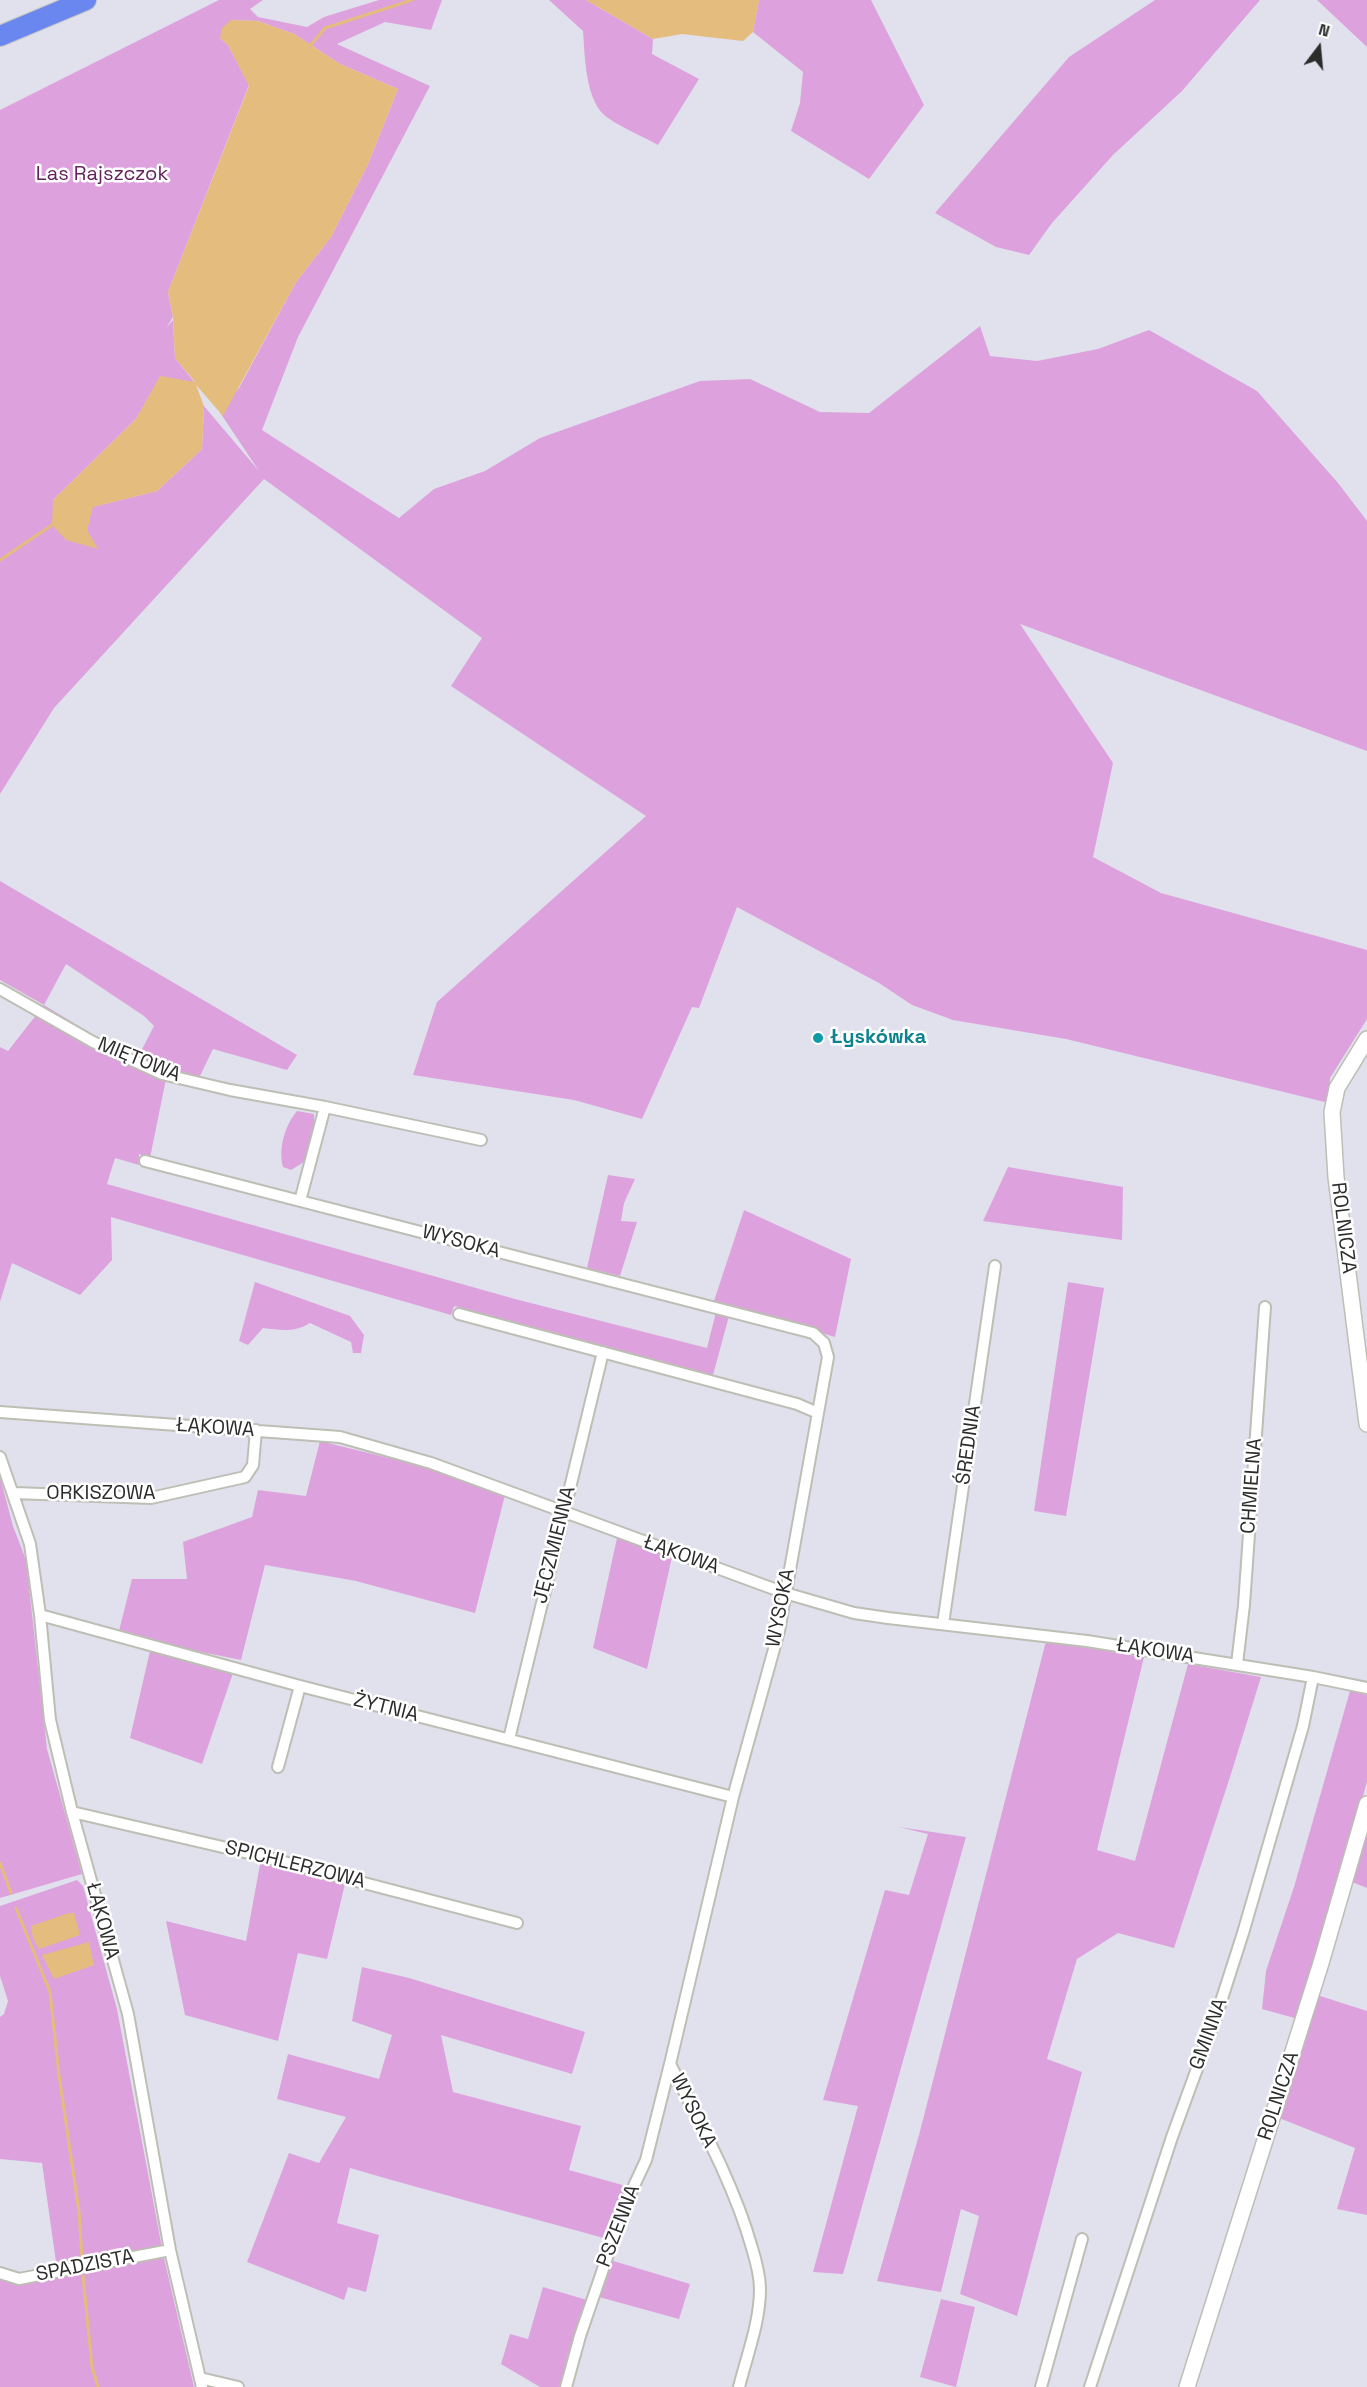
<!DOCTYPE html>
<html>
<head>
<meta charset="utf-8">
<style>
  body { margin:0 }
  #map { position:relative; width:1367px; height:2387px; overflow:hidden; background:#e0e1ed; font-family:"Space Grotesk",sans-serif }
  canvas { display:block }
  .north { position:absolute; left:1289px; top:18px; width:60px; height:60px; -webkit-text-stroke:4px #fff; paint-order:stroke; rotate:16deg; font-size:16px; font-weight:700; line-height:24px; text-align:center; color:#2c2c2c }
  .north::after { content:''; display:block; margin:auto; width:21px; height:27px; background:#2c2c2c; clip-path:polygon(50% 0,100% 100%,50% 72%,0 100%) }
</style>
</head>
<body>
<div id="map">
<canvas width="1367" height="2387"></canvas>
<div class="north">N</div>
</div>
<script>
const g = document.querySelector('canvas').getContext('2d');
g.lineJoin = 'round';
function fillPath(path, color) { g.fillStyle = color; g.fill(path, 'evenodd'); }
function stroke(path, color, width, dash) { g.strokeStyle = color; g.lineWidth = width; g.lineCap = dash ? 'butt' : 'round'; g.setLineDash(dash || []); g.stroke(path); }
function drawText(font, color, halo, rows, align = 'center') {
  g.font = font + ' "Space Grotesk",sans-serif'; g.lineWidth = 5; g.setLineDash([]); g.textBaseline = 'middle'; g.strokeStyle = halo; g.fillStyle = color; for (const [text, x, y, turn = 0] of rows) {
    g.save(); g.translate(x, y); g.rotate((+turn || 0) * Math.PI / 180); g.textAlign = isNaN(turn) ? turn : align; if (halo) g.strokeText(text, 0, 0); g.fillText(text, 0, 0); g.restore();
  }
}
const green = new Path2D(`
  M219,0h44l-13,9 8,8 49,10 17,-10 55,-17h63l-11,30 -46,-8 -48,22 93,42 -132,251 -36,93 137,88 35,-29 51,-18 55,-33 160,-57 50,-2 70,33 49,1 111,-87 10,30 47,5 61,-12 51,-19 108,61 81,92 29,38v230l-347,-127 93,139 -20,94 68,36 206,57v69l-37,59 -1,25 -263,-64 -113,-19 -41,-15 -33,-22 -142,-76 -38,101 -7,-1 -50,112 -68,-19 -161,-25 24,-73 209,-186 -195,-130 31,-48 -218,-159 -210,229 -54,86v-684zM231,20l27,1 36,13 46,30 58,25 -30,75 -37,73 -35,45 -57,106 -20,23 40,60 -55,-65 -2,43 -45,42 -65,16 -5,23 -34,-30 83,-81 24,-42 35,6 -20,-25 -2,-38 -7,8 7,-11 -5,-25 81,-207 -21,-40 -8,-7z
  M549,0h37l67,39 -1,15 47,25 -41,66c-16,-9 -34,-16 -50,-27 -23,-15 -23,-62 -25,-87z
  M759,0h112l53,105 -55,74 -78,-48 9,-28 3,-31 -50,-40z
  M1155,0h105l-78,91 -69,64 -61,68 -23,32 -33,-8 -61,-34 134,-156z
  M1317,0h50v47z
  M0,881l297,174 -10,15 -74,-21 -14,29 -41,-12 -19,-11 15,-29 -10,-10 -78,-52 -22,41 122,74 -16,79 -11,-4v11l-24,-7 -8,26 408,115 192,49 9,-36 13,4 -16,59 -259,-69 -3,9 -340,-98 1,43 -32,35 -68,-32 -12,39v-255l8,4 36,-46 -44,-25z
  M297,1111l17,3v16l-7,30 -16,10 -8,-3c-5,-18 2,-42 14,-56z
  M1008,1167l115,20 -1,53 -139,-19z
  M608,1175l27,4 -11,24 -3,18 16,1 -17,54 -33,-8z
  M744,1210l107,49 -16,78 -121,-36z
  M255,1282l95,34 14,19 -3,18h-8l-2,-11 -41,-19c-15,10 -31,7 -47,5l-15,17 -9,-4z
  M1068,1282l36,6 -38,228 -32,-5z
  M320,1441l105,26 80,28 -30,118 -119,-32 -91,-16 -24,95 -123,-25 14,-56h55l-4,-37 69,-25 6,-27 48,6z
  M0,1477l13,49 13,34 21,189 35,125 -82,24z
  M617,1538l55,19 -25,112 -54,-21z
  M1046,1641l98,16 -47,193 38,11 53,-197 73,13 -31,100 -56,171 -56,-15 -41,26 -30,100 35,13 -65,244 -57,-22 19,-78 -18,-7 -20,83 -64,-11 42,-146z
  M150,1651l83,22 -31,91 -72,-26z
  M1350,1691l17,4v87l-69,237 -36,-10 4,-38 28,-84z
  M899,1827l67,10 -123,437 -30,-2 45,-166 -35,-6 62,-210 24,5 19,-61z
  M1367,1832v56l-15,-6z
  M261,1859l84,25 -18,75 -29,-6 -20,88 -93,-26 -19,-94 80,20z
  M77,1880l6,6 34,123 45,239 -105,21 -15,-106 -42,-4v-142l4,-3 4,-13 -8,-25v-70z
  M362,1967l47,11 176,54 -13,42 -131,-39 12,57 128,34 -12,44 57,16 -19,53c-86,-24 -172,-46 -257,-71l-13,55 42,12 -13,57 -18,-5 -4,13 -97,-38 42,-109 30,10 27,-46 -69,-18 11,-45 91,25 13,-44 -40,-14z
  M1317,1995l50,16v204l-30,-6 18,-61 -76,-30z
  M164,2258l30,129h-194v-107l19,4z
  M610,2260l80,24 -11,35 -80,-22z
  M543,2287l44,13 -25,87h-22l-39,-23 9,-30 18,5z
  M941,2299l34,8 -19,80 -36,-10z`);
const water = new Path2D(`
  M586,0h173l-6,32 -10,9 -61,-7 -29,5z
  M231,20l27,1 36,13 46,30 58,25 -30,75 -37,73 -35,45 -73,134 -27,-31 8,21 -2,43 -45,42 -64,16 -6,23 11,19 -32,-9 -14,-15 1,-25 83,-81 24,-43 35,6 -20,-24 -2,-41 -5,-25 81,-206 -21,-41 -8,-7 2,-10z
  M69,1913h5l6,22 -41,14 -6,-11 -2,-12z
  M89,1942l5,23 -40,14 -12,-24z`);
const stream = new Path2D(`
  M311,45l14,-17 87,-28
  M0,560l52,-35
  M0,1863l11,30
  M16,1908l34,84 9,83 20,137 3,46
  M83,2276l9,91 6,20`);
const street = new Path2D(`
  M0,989l93,53 69,32 68,16 95,17 156,33
  M145,1161l668,172 11,10 4,14 -49,274 -46,166 -63,267c30,59 64,120 82,184 4,13 8,27 8,41 0,33 -13,66 -21,98
  M300,1201l25,-94
  M459,1314l338,90 21,9
  M0,1412l340,25 91,26 354,130 69,20 34,5 199,23 226,36 54,11
  M0,1457l30,87 10,71 10,105 22,92 56,202 42,236 32,137
  M14,1493l137,5 94,-21 8,-12 3,-35
  M40,1615l260,71 433,111
  M943,1624l52,-358
  M1237,1664l7,-59 21,-298
  M509,1739l94,-387
  M278,1767l22,-81
  M72,1812l185,43 260,68
  M0,2273l19,6 151,-29
  M200,2378l38,9
  M566,2387l14,-51 45,-131 21,-45 24,-96
  M1041,2387l41,-148
  M1090,2387l82,-250 45,-123 26,-81 60,-207 10,-49`);
const secondary = new Path2D(`
  M1367,1039l-30,49 -5,24 4,65 31,247
  M1187,2387l134,-424 46,-159`);
const highway = new Path2D(`
  M0,36l86,-36`);
const markers = [
  [818,1038,6,"#0f9aa8"]
];
const parkNames = [
  ["Las Rajszczok",102,175]
];
const cultureNames = [
  ["Łyskówka",830,1038]
];
const streetNames = [
  ["MIĘTOWA",139,1060,22],
  ["ROLNICZA",1343,1228,83],
  ["WYSOKA",461,1242,15],
  ["ŁĄKOWA",215,1428,4],
  ["ŚREDNIA",969,1445,-82],
  ["CHMIELNA",1252,1486,-86],
  ["ORKISZOWA",101,1494],
  ["JĘCZMIENNA",555,1545,-76],
  ["ŁĄKOWA",681,1555,20],
  ["WYSOKA",781,1608,-79],
  ["ŁĄKOWA",1155,1651,9],
  ["ŻYTNIA",386,1708,14],
  ["SPICHLERZOWA",295,1865,14],
  ["ŁĄKOWA",102,1921,75],
  ["GMINNA",1209,2034,-70],
  ["ROLNICZA",1279,2096,-72],
  ["WYSOKA",693,2111,64],
  ["PSZENNA",619,2226,-69],
  ["SPADZISTA",85,2266,-11]
];
fillPath(green, '#dda2dd');
fillPath(water, '#e4bc7e');
stroke(stream, '#e4bc7e', 3);
stroke(street, '#bdbeb4', 14);
stroke(secondary, '#bdbeb4', 18);
stroke(highway, '#c4c4c4', 22);
stroke(street, '#fff', 10);
stroke(secondary, '#fff', 15);
stroke(highway, '#6987ef', 20);
for (const [x, y, r, color] of markers) { const dot = new Path2D(); dot.arc(x, y, r, 0, 2 * Math.PI); g.fillStyle = color; g.fill(dot); stroke(dot, '#fff', 2); }
drawText('20px', '#64225b', '#fff', parkNames);
drawText('bold 20px', '#0d838f', '#fff', cultureNames, 'left');
drawText('20px', '#2c2c2c', '#fff', streetNames);
</script>
</body>
</html>
